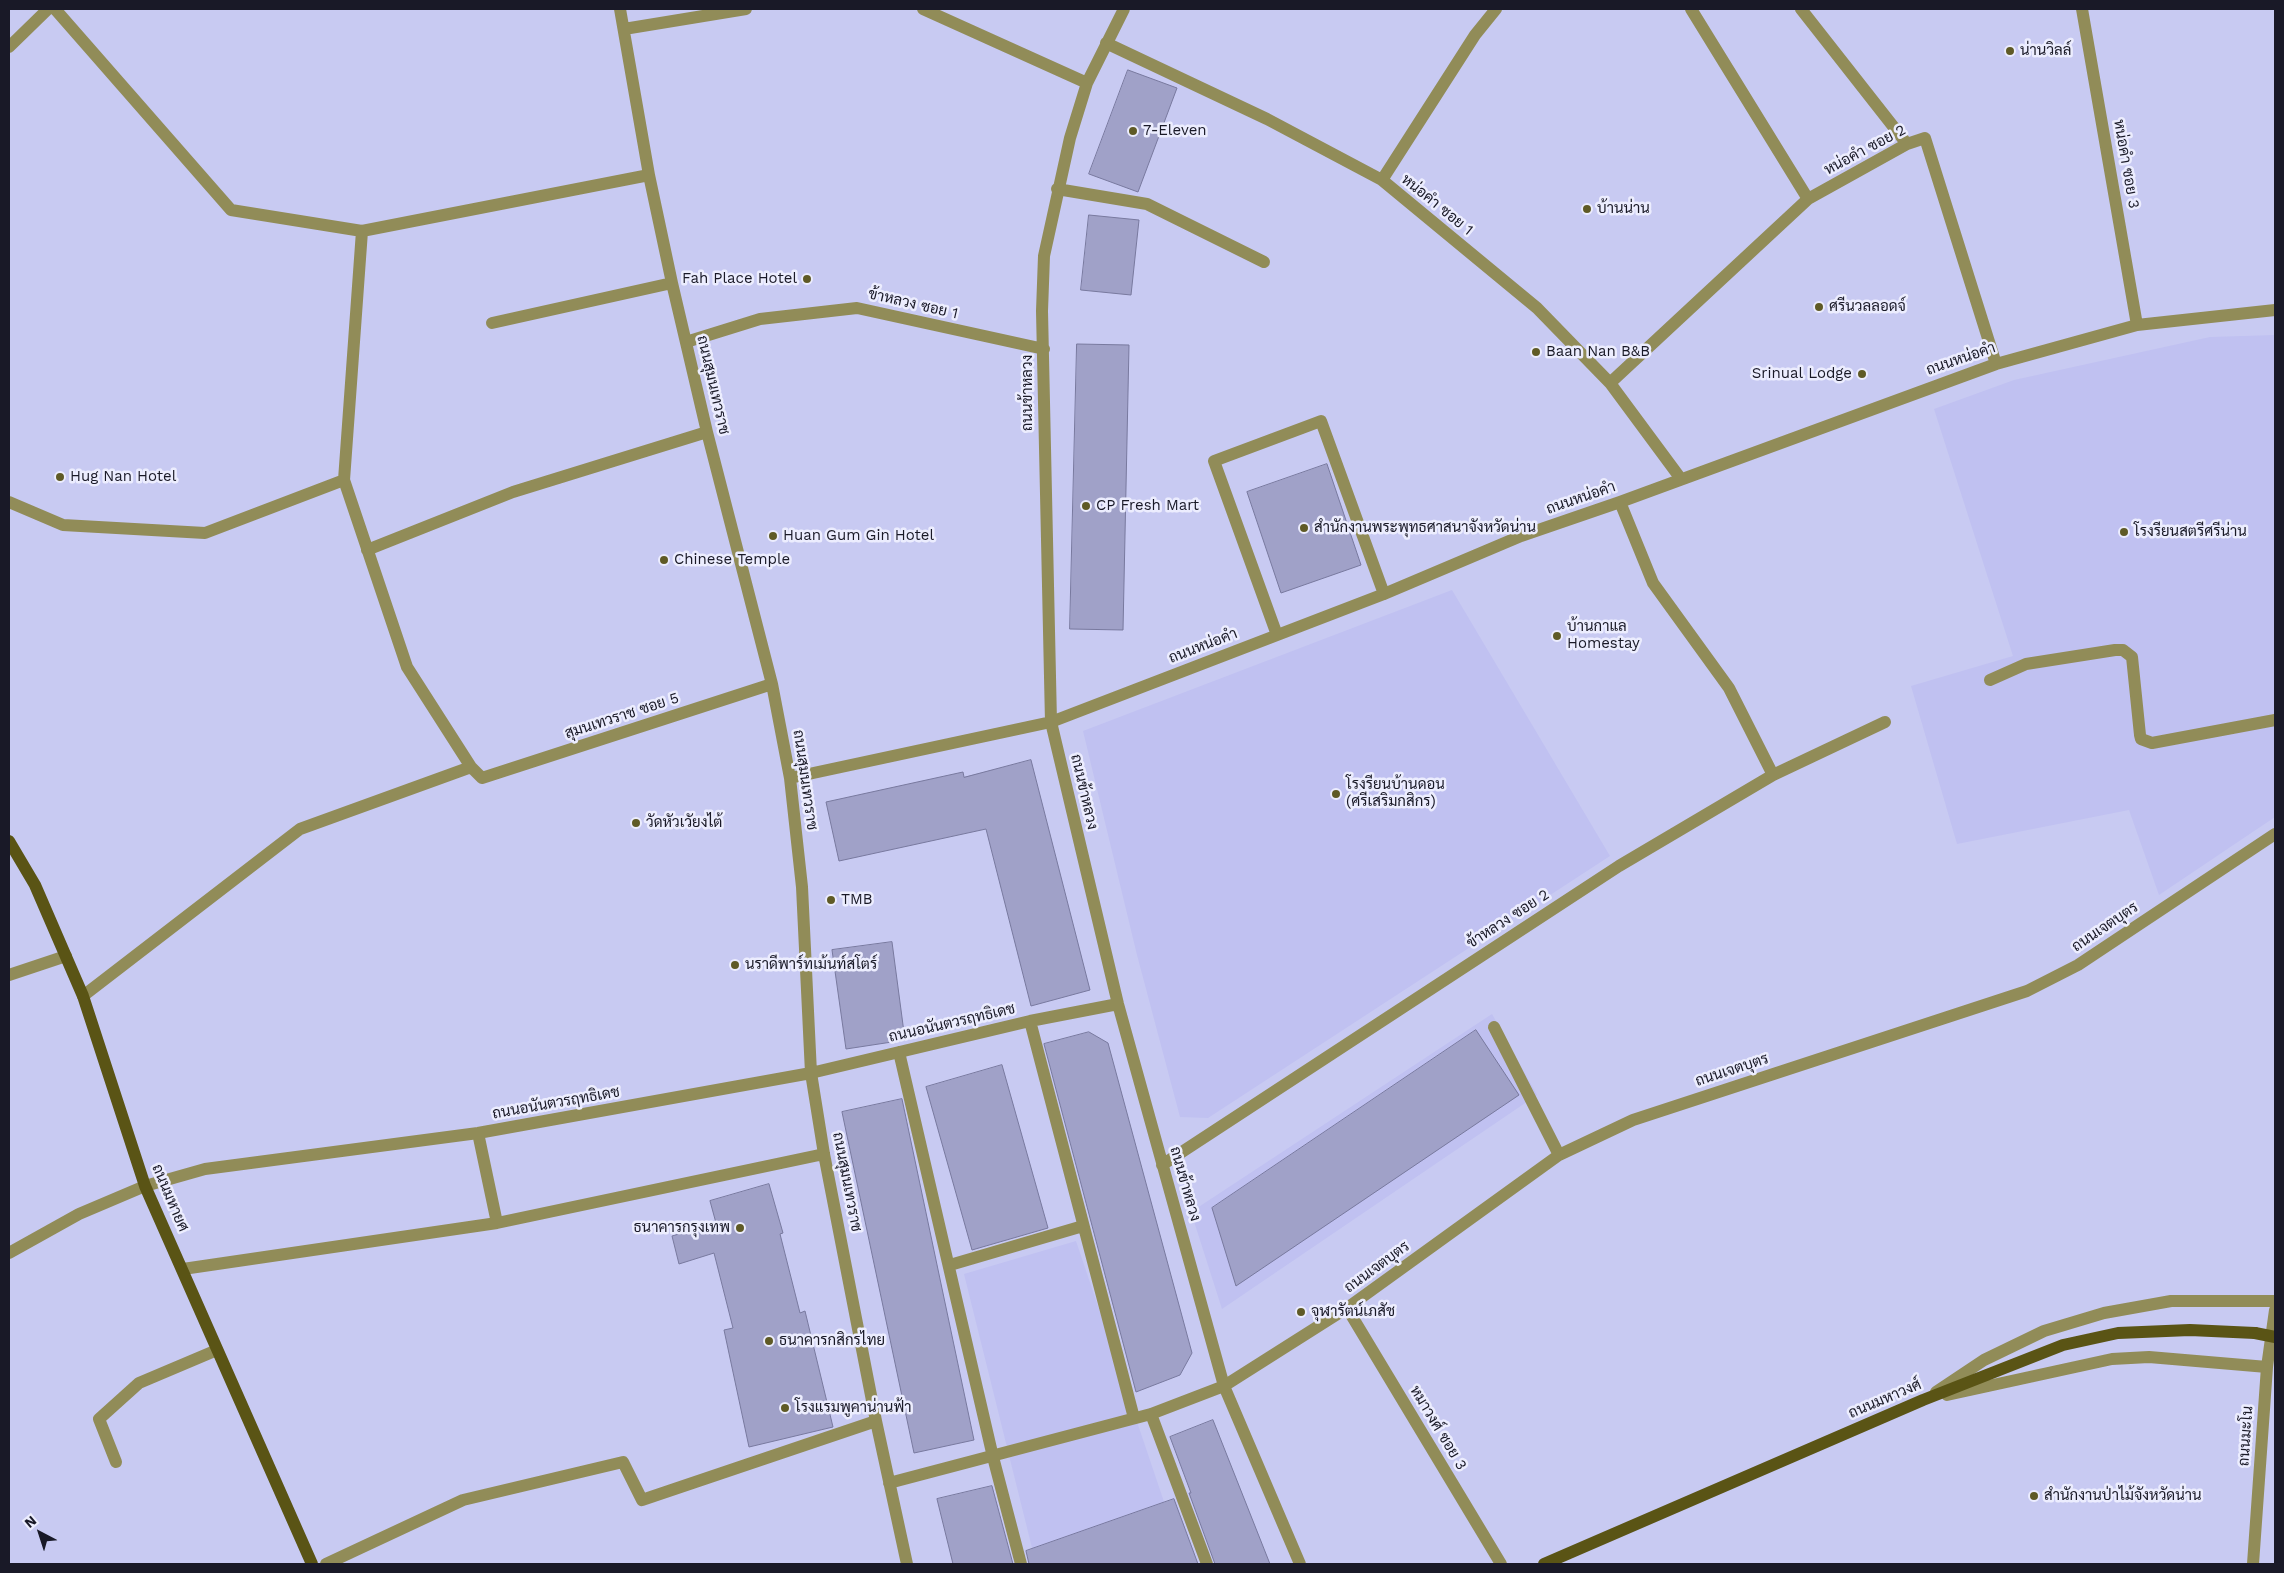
<!DOCTYPE html>
<html>
<head>
<meta charset="utf-8">
<style>
  body { margin:0 }
  #map { position:relative; width:2284px; height:1573px; overflow:hidden; background:#c8caf2; font-family:"Work Sans",sans-serif }
  canvas { display:block }
  .frame { position:absolute; inset:0; border:10px solid #191927; pointer-events:none }
  .north { position:absolute; left:15px; top:1508px; width:50px; height:50px; -webkit-text-stroke:4px #ecedfe; paint-order:stroke; rotate:320deg; font-size:14px; font-weight:700; line-height:20px; text-align:center; color:#191927 }
  .north::after { content:''; display:block; margin:auto; width:18px; height:22px; background:#191927; clip-path:polygon(50% 0,100% 100%,50% 72%,0 100%) }
</style>
</head>
<body>
<div id="map">
<canvas width="2284" height="1573"></canvas>
<div class="frame"></div>
<div class="north">N</div>
</div>
<script>
const g = document.querySelector('canvas').getContext('2d');
g.lineJoin = 'round';
function fillPath(path, color) { g.fillStyle = color; g.fill(path, 'evenodd'); }
function stroke(path, color, width, dash) { g.strokeStyle = color; g.lineWidth = width; g.lineCap = dash ? 'butt' : 'round'; g.setLineDash(dash || []); g.stroke(path); }
function drawText(font, color, halo, rows, align = 'center') {
  g.font = font + ' "Work Sans",Sarabun,sans-serif'; g.lineWidth = 5; g.setLineDash([]); g.textBaseline = 'middle'; g.strokeStyle = halo; g.fillStyle = color; for (const [text, x, y, turn = 0] of rows) {
    g.save(); g.translate(x, y); g.rotate((+turn || 0) * Math.PI / 180); g.textAlign = isNaN(turn) ? turn : align; if (halo) g.strokeText(text, 0, 0); g.fillText(text, 0, 0); g.restore();
  }
}
const built = new Path2D(`
  M2275,335v482l-116,78 -30,-85 -172,34 -46,-158 102,-30 -79,-247 80,-29 196,-43z
  M1452,590l158,266 -402,262 -28,-1 -43,-162 -54,-224z
  M1492,1014l45,81 -315,214 -31,-97z
  M1076,1241l109,323h-149l-72,-290z`);
const building = new Path2D(`
  M1128,70l49,18 -39,104 -49,-18z
  M1089,215l50,5 -8,75 -50,-5z
  M1077,344l52,1 -6,285 -53,-1z
  M1327,464l34,101 -80,28 -34,-101z
  M1031,760l59,230 -59,16 -45,-177 -147,32 -13,-59 137,-30 1,5z
  M892,942l13,98 -59,9 -14,-99z
  M1476,1030l43,65 -283,191 -24,-78z
  M1089,1032l19,11 84,310 -12,22 -44,17 -92,-348z
  M1002,1065l46,163 -76,22 -46,-163z
  M902,1099l72,341 -60,13 -72,-341z
  M769,1184l14,49 -3,1 20,79 5,-2 28,116 -84,20 -25,-117 9,-2 -19,-75 -35,11 -7,-28 44,-13 -6,-22z
  M1213,1420l57,144h-55l-26,-71h2l-21,-56z
  M992,1486l21,78h-60l-16,-65z
  M1174,1499l24,65h-169l-3,-13z`);
const minor = new Path2D(`
  M55,9l176,201 131,21 -18,249 63,187 64,100 11,11 290,-94
  M620,9l29,166 23,108 35,149 65,252 18,94 12,109 9,186 13,81 52,267 31,143
  M923,9l164,74
  M1124,9l-37,74 -17,55 -26,118 -2,55 9,411 67,282 106,382 76,178
  M1691,9l117,190 99,-55 18,-6 71,226
  M1801,9l106,135
  M2082,9l55,316
  M624,29l122,-20
  M1106,43l161,76 115,61 155,128 73,75 71,96
  M9,47l39,-38
  M1382,180l93,-145 21,-26
  M1057,189l90,15 117,58
  M362,231l287,-56
  M492,323l180,-40
  M686,342l74,-23 97,-11 187,41
  M1610,383l198,-184
  M9,502l54,23 142,8 139,-53
  M1620,502l33,81 76,105 44,87
  M367,550l146,-58 194,-60
  M1277,635l-63,-174 107,-40 63,173
  M1990,680l36,-16 89,-14h8l9,7 8,78 1,4 11,4 123,-23
  M790,778l261,-56 333,-128 137,-58 99,-34 376,-138 141,-39 138,-15
  M9,975l57,-19
  M83,996l217,-167 171,-62
  M1030,1021l104,397
  M1494,1027l65,128
  M899,1052l94,405 28,107
  M478,1133l19,90
  M1162,1165l457,-299 154,-91 112,-53
  M9,1253l70,-39 66,-28 60,-17 273,-36 333,-60 219,-52 88,-17
  M950,1265l133,-39
  M183,1269l314,-46 327,-69
  M1347,1308l154,256
  M1936,1392l48,-32 60,-29 60,-18 67,-12h104
  M1947,1395l165,-36 37,-2 118,10
  M1151,1414l56,150
  M116,1462l-17,-43 40,-36 78,-33
  M889,1483l262,-69 73,-28 123,-78 212,-153 74,-35 394,-129 51,-26 197,-131
  M326,1564l137,-64 160,-38 19,38 234,-79
  M2253,1564l14,-197 8,-57`);
const major = new Path2D(`
  M9,841l26,44 48,111 62,190 167,378
  M1544,1564l379,-164 140,-55 55,-12 72,-3 65,3`);
const majorBridge = new Path2D(`
  M2255,1333l20,4`);
const markers = [
  [2010,51,5,"#5f5a26"],
  [1133,131,5,"#5f5a26"],
  [1587,209,5,"#5f5a26"],
  [807,279,5,"#5f5a26"],
  [1819,307,5,"#5f5a26"],
  [1536,352,5,"#5f5a26"],
  [1862,374,5,"#5f5a26"],
  [60,477,5,"#5f5a26"],
  [1086,506,5,"#5f5a26"],
  [1304,528,5,"#5f5a26"],
  [2124,532,5,"#5f5a26"],
  [773,536,5,"#5f5a26"],
  [664,560,5,"#5f5a26"],
  [1557,636,5,"#5f5a26"],
  [1336,794,5,"#5f5a26"],
  [636,823,5,"#5f5a26"],
  [831,900,5,"#5f5a26"],
  [735,965,5,"#5f5a26"],
  [740,1228,5,"#5f5a26"],
  [1301,1312,5,"#5f5a26"],
  [769,1341,5,"#5f5a26"],
  [785,1408,5,"#5f5a26"],
  [2034,1496,5,"#5f5a26"]
];
const poiNames = [
  ["น่านวิลล์",2020,51],
  ["7-Eleven",1143,131],
  ["บ้านน่าน",1597,209],
  ["Fah Place Hotel",797,279,"right"],
  ["ศรีนวลลอดจ์",1829,307],
  ["Baan Nan B&B",1546,352],
  ["Srinual Lodge",1852,374,"right"],
  ["Hug Nan Hotel",70,477],
  ["CP Fresh Mart",1096,506],
  ["สำนักงานพระพุทธศาสนาจังหวัดน่าน",1314,528],
  ["โรงรียนสตรีศรีน่าน",2134,532],
  ["Huan Gum Gin Hotel",783,536],
  ["Chinese Temple",674,560],
  ["บ้านกาแล",1567,627],
  ["Homestay",1567,644],
  ["โรงรียนบ้านดอน",1346,785],
  ["(ศรีเสริมกสิกร)",1346,802],
  ["วัดหัวเวัยงไต้",646,823],
  ["TMB",841,900],
  ["นราดีพาร์ทเม้นท์สโตร์",745,965],
  ["ธนาคารกรุงเทพ",730,1228,"right"],
  ["จุฬารัตน์เภสัช",1311,1312],
  ["ธนาคารกสิกรไทย",779,1341],
  ["โรงแรมพูคาน่านฟ้า",795,1408],
  ["สำนักงานป่าไม้จังหวัดน่าน",2044,1496]
];
const streetNames = [
  ["หน่อคำ ซอย 2",1865,150,-28],
  ["หน่อคำ ซอย 3",2126,164,80],
  ["หน่อคำ ซอย 1",1437,205,39],
  ["ข้าหลวง ซอย 1",913,304,13],
  ["ถนนหน่อคำ",1961,359,-19],
  ["ถนนสุมนเทวราช",713,385,77],
  ["ถนนข้าหลวง",1028,393,-90],
  ["ถนนหน่อคำ",1581,498,-19],
  ["ถนนหน่อคำ",1203,646,-21],
  ["สุมนเทวราช ซอย 5",622,716,-18],
  ["ถนนสุมนเทวราช",805,780,82],
  ["ถนนข้าหลวง",1084,792,77],
  ["ข้าหลวง ซอย 2",1508,919,-33],
  ["ถนนเจตบุตร",2105,927,-34],
  ["ถนนอนันตวรฤทธิเดช",952,1023,-13],
  ["ถนนเจตบุตร",1732,1070,-18],
  ["ถนนอนันตวรฤทธิเดช",556,1103,-10],
  ["ถนนสุมนเทวราช",847,1182,79],
  ["ถนนข้าหลวง",1185,1184,74],
  ["ถนนมหายศ",170,1198,67],
  ["ถนนเจตบุตร",1377,1267,-36],
  ["ถนนมหาวงศ์",1885,1399,-23],
  ["หมาวงศ์ ซอย 3",1438,1428,59],
  ["ถนนมะโน",2246,1436,-86]
];
fillPath(built, '#c0c1f1');
fillPath(building, '#a0a1c8');
stroke(building, '#78799e', 1);
stroke(minor, '#918c58', 12);
stroke(major, '#5a5415', 12);
stroke(majorBridge, '#5a5415', 12);
for (const [x, y, r, color] of markers) { const dot = new Path2D(); dot.arc(x, y, r, 0, 2 * Math.PI); g.fillStyle = color; g.fill(dot); stroke(dot, '#ecedfe', 2); }
drawText('15px', '#191927', '#ecedfe', poiNames, 'left');
drawText('15px', '#191927', '#ecedfe', streetNames);
</script>
</body>
</html>
